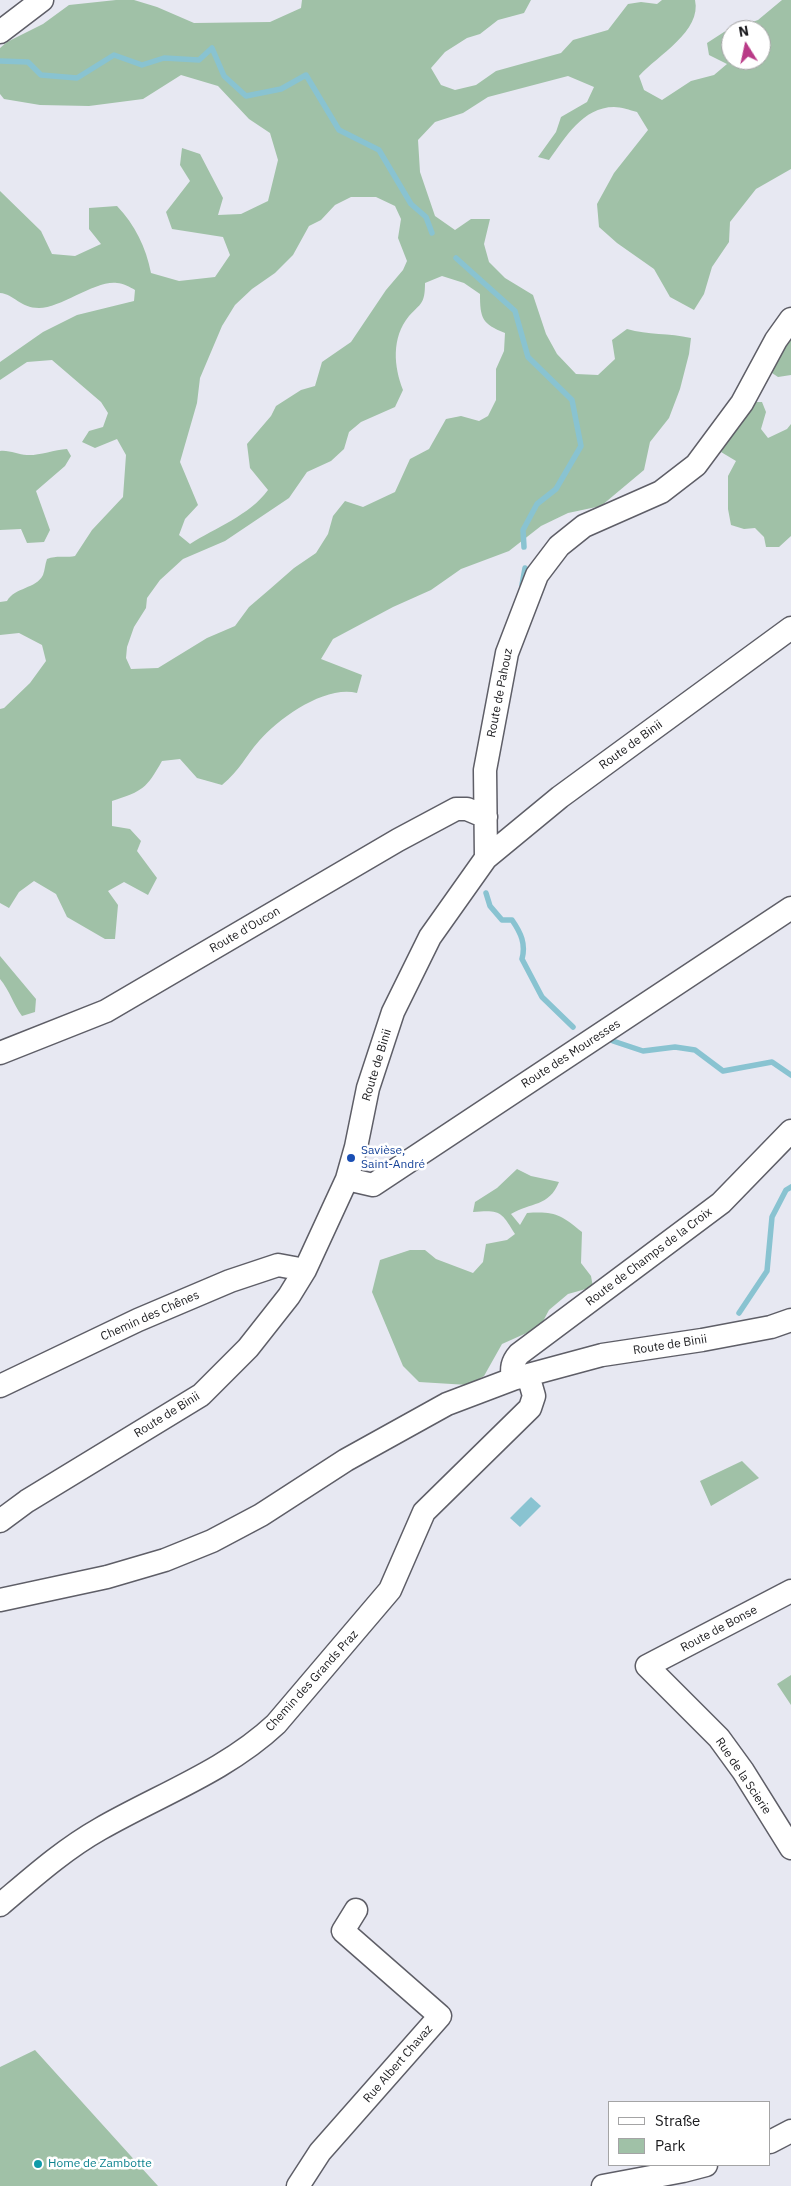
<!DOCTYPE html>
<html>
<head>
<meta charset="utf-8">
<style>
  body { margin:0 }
  #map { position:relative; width:791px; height:2186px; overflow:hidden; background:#e7e8f2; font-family:"IBM Plex Sans",sans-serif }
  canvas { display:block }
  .legend { position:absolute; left:608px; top:2101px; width:162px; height:65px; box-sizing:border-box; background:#fff; border:1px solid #a4a4a5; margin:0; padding:6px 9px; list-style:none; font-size:15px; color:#1b1b1e }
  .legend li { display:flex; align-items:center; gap:10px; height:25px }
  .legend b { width:25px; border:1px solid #a4a4a5 }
  .north { position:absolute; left:721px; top:20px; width:50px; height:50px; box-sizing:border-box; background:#fff; border:1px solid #a4a4a5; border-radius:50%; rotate:350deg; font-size:14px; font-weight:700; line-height:20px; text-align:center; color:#1b1b1e }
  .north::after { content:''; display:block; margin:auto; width:18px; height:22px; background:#b93a87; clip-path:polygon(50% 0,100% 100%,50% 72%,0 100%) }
</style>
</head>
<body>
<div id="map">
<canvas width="791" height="2186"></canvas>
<ul class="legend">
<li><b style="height:6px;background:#fff"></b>Straße</li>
<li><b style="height:14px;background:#a0c1a7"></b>Park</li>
</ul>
<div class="north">N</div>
</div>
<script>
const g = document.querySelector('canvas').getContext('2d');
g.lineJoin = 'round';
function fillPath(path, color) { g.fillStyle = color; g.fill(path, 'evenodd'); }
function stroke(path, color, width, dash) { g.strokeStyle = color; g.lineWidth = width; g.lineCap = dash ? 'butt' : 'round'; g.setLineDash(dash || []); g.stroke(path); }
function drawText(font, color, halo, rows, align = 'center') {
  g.font = font + ' "IBM Plex Sans",sans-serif'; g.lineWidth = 5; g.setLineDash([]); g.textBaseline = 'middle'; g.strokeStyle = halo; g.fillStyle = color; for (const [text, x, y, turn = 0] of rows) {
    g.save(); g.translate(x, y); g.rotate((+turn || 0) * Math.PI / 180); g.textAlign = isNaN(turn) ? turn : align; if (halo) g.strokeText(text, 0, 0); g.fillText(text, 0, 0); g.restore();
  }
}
const green = new Path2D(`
  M116,0h18l23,7 37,16 76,-1 31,-14 1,-8h229l-7,13 -26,7 -18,14 -13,4 -22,14 -14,16 10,17 14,5 21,-5 20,-14 65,-18 12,-13 35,-10 20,-26 13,-2 16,2 5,-4h33c7,31 -37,55 -56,76l5,14 18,10 29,-19 23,-6 13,-11 -18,-9 -2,-12 17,-11 34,-12 24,-20h9v169l-35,20 -26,33 -1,20 -17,25 -8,27 -10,16 -24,-13 -16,-28 -37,-26 -18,-16 -2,-23 17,-31 34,-43 -11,-18c-7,-2 -16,-5 -23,-5 -31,0 -49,31 -65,53l-11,-3 18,-25 5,-15 26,-15 7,-15 -26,-11 -80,21 -25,16 -28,9 -17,18 2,32 15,44 20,14 16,-11h19l-6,25 5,18 16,16 28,17 13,39 11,20 19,20 22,1 17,-16 -3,-19 15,-11c21,6 42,4 64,9l-2,16 -9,35 -11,29 -19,24 -6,28 -43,36 -33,7 -27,13 -32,25 -48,18 -30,21 -38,17 -60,32 -12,20 41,16 -5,18c-31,-8 -77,24 -98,48 -14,16 -19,29 -37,44l-25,-7 -17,-19 -18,2c-16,28 -19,30 -50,40v25l18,3 11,12 -4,10 20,27 -9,17 -24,-13 -16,9 10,14 -3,34h-10l-38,-22 -11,-23 -22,-13 -15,11 -10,16 -9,-5v-194l4,-1 26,-25 16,-22 -4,-16 -23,-12 -19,2v-33l7,-1c8,-14 29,-12 36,-26 2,-5 2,-11 4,-16 10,-4 17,-1 28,-3l17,-26 31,-33 3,-42 -9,-16 -22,9 -13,-6 7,-11 14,-4 5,-14 -7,-11 -49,-42 -25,2 -27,18v-18l43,-30 34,-17 57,-14 1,-11c-5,-3 -12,-7 -18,-7 -21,-3 -56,25 -78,25 -19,0 -25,-14 -39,-15v-102l41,40 11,23 23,2 26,-12 -12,-15v-21l28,-2c18,19 29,41 34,67l28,8 36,-4 15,-22 -7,-18 -51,-8 -6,-17 24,-31 -10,-16 2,-17 18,6 23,44 -5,17 23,-1 27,-13 10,-41 -8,-27 -21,-14 -31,-33 -37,-11 -38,24 -54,7 -49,-1 -36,-6 -4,-5v-46l7,-6 36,-18 26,-19zM731,30h30v30h-30zM351,197h25l19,9 6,13 -3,19 9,23 -4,9 -17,20 -35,52 -29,20 -7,24 -14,4 -25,16 -5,10 -24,28 3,24 18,22c-18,25 -53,38 -78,54l-11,-9 6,-16 13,-14 -18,-43 17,-59 3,-25 22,-52 13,-21 17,-16 23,-16 18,-18 16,-29 12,-6 14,-15zM442,276l22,7 16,11c0,24 2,30 25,39l-1,18 -8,18v31l-8,16 -9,5 -18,-5 -15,3 -17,30 -19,10 -15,33 -32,15 -18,-6 -12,15 -5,18 -12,19 -22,15 -24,21 -21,18 -14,19 -28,12 -49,30 -27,1 -5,-11 1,-11 7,-20 12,-19 1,-10 13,-18 23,-21 42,-18 64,-43 18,-26 24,-11 13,-12 5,-17 12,-10 34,-15 8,-17c-9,-23 -12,-52 6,-74 12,-13 16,-12 16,-33z
  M791,333v42l-13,2 -6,-4 1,-12z
  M753,402h9l4,10 -5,17 7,9 19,-9 4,-5v112l-12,11h-13l-2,-10 -9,-9 -11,1 -13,-4 -3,-16v-33l8,-15 -15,-9z
  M67,449l4,7 -6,10 -29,25 14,39 -6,12 -17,1 -6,-14 -21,1v-79c10,-1 18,4 27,4 10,1 27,-5 40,-6z
  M0,956l36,43 -1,13 -13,4c-9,-12 -12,-25 -22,-37z
  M517,1169l14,7 28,6c-10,25 -28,20 -48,32l9,11 7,-12c28,-2 34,2 55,19l-1,31 10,13 2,11 -25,7 -19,16 -9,17 -38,17 -18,32 -16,9 -49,-3 -16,-16 -31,-74 8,-32 30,-10h15l11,9 37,14 10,-11 3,-18 21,-4 8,-6c-14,-23 -15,-24 -42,-22l2,-10 22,-14z
  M742,1461l17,17 -48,28 -11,-25z
  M791,1675v30l-14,-21z
  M35,2050l123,136h-158v-119z`);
const water = new Path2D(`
  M531,1497l10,9 -21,21 -10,-9z`);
const stream = new Path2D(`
  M0,61l28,1 13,13 36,3 37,-23 28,10 22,-7 35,2 13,-12 12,28 22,20 35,-7 25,-14 33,55 40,20 32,54 15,13 6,16
  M456,258l59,53 13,46 44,43 9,46 -25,43 -19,15 -14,26 1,17
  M522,585l3,-17
  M486,893l4,13 12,14h10c9,13 14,24 10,39l20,38 31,30
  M613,1041l30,10 32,-4 20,3 28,21 49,-9 19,13
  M739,1313l28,-42 5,-54 14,-27 5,-3`);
const minor = new Path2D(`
  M0,32l42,-32
  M486,858l-1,-88 22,-117 30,-78 22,-29 25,-20 77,-34 35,-27 46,-62 34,-63 15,-21
  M0,1053l106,-42 292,-171 58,-31h11l19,8
  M347,1179l26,6 418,-277
  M513,1379c-2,-11 -1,-17 6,-25l202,-151 70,-72
  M0,1386l138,-66 92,-39 48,-16 27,5
  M0,1521l27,-20 174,-106 47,-47 41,-52 16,-26 42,-91 9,-32 12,-59 25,-76 37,-75 56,-79 74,-61 231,-169
  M791,1591l-144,75 72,72 24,33 48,77
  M0,1600l107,-23 58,-17 47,-19 49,-26 85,-55 101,-56 66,-25 89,-24 100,-15 69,-13 20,-7
  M0,1905c32,-27 63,-55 100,-76 59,-34 126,-58 176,-105l114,-134 34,-78 106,-104 4,-12 -6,-21
  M770,2142l21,-11
  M298,2186l22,-34 120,-136 -97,-85 13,-21
  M603,2186l80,-15 23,-6`);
const markers = [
  [351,1158,5,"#1a4fb4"],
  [38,2164,5,"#0f9aa8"]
];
const streetNames = [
  ["Route de Pahouz",500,693,-79],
  ["Route de Binii",631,745,-36],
  ["Route d'Oucon",245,930,-30],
  ["Route des Mouresses",571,1054,-33],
  ["Route de Binii",377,1065,-73],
  ["Route de Champs de la Croix",649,1257,-37],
  ["Chemin des Chênes",150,1316,-24],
  ["Route de Binii",670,1345,-9],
  ["Route de Binii",167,1415,-32],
  ["Route de Bonse",719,1629,-28],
  ["Chemin des Grands Praz",312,1681,-48],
  ["Rue de la Scierie",743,1776,56],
  ["Rue Albert Chavaz",398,2064,-49]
];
const transitNames = [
  ["Savièse,",361,1151],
  ["Saint-André",361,1165]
];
const cultureNames = [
  ["Home de Zambotte",48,2164]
];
fillPath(green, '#a0c1a7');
fillPath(water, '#89c3d1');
stroke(stream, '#89c3d1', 5.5);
stroke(minor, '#5e5e67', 25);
stroke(minor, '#fff', 22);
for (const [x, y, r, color] of markers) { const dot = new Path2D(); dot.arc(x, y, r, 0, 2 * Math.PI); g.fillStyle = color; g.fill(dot); stroke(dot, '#fff', 2); }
drawText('12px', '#1b1b1e', '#fff', streetNames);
drawText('12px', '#164399', '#fff', transitNames, 'left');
drawText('12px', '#0d838f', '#fff', cultureNames, 'left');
</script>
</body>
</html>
